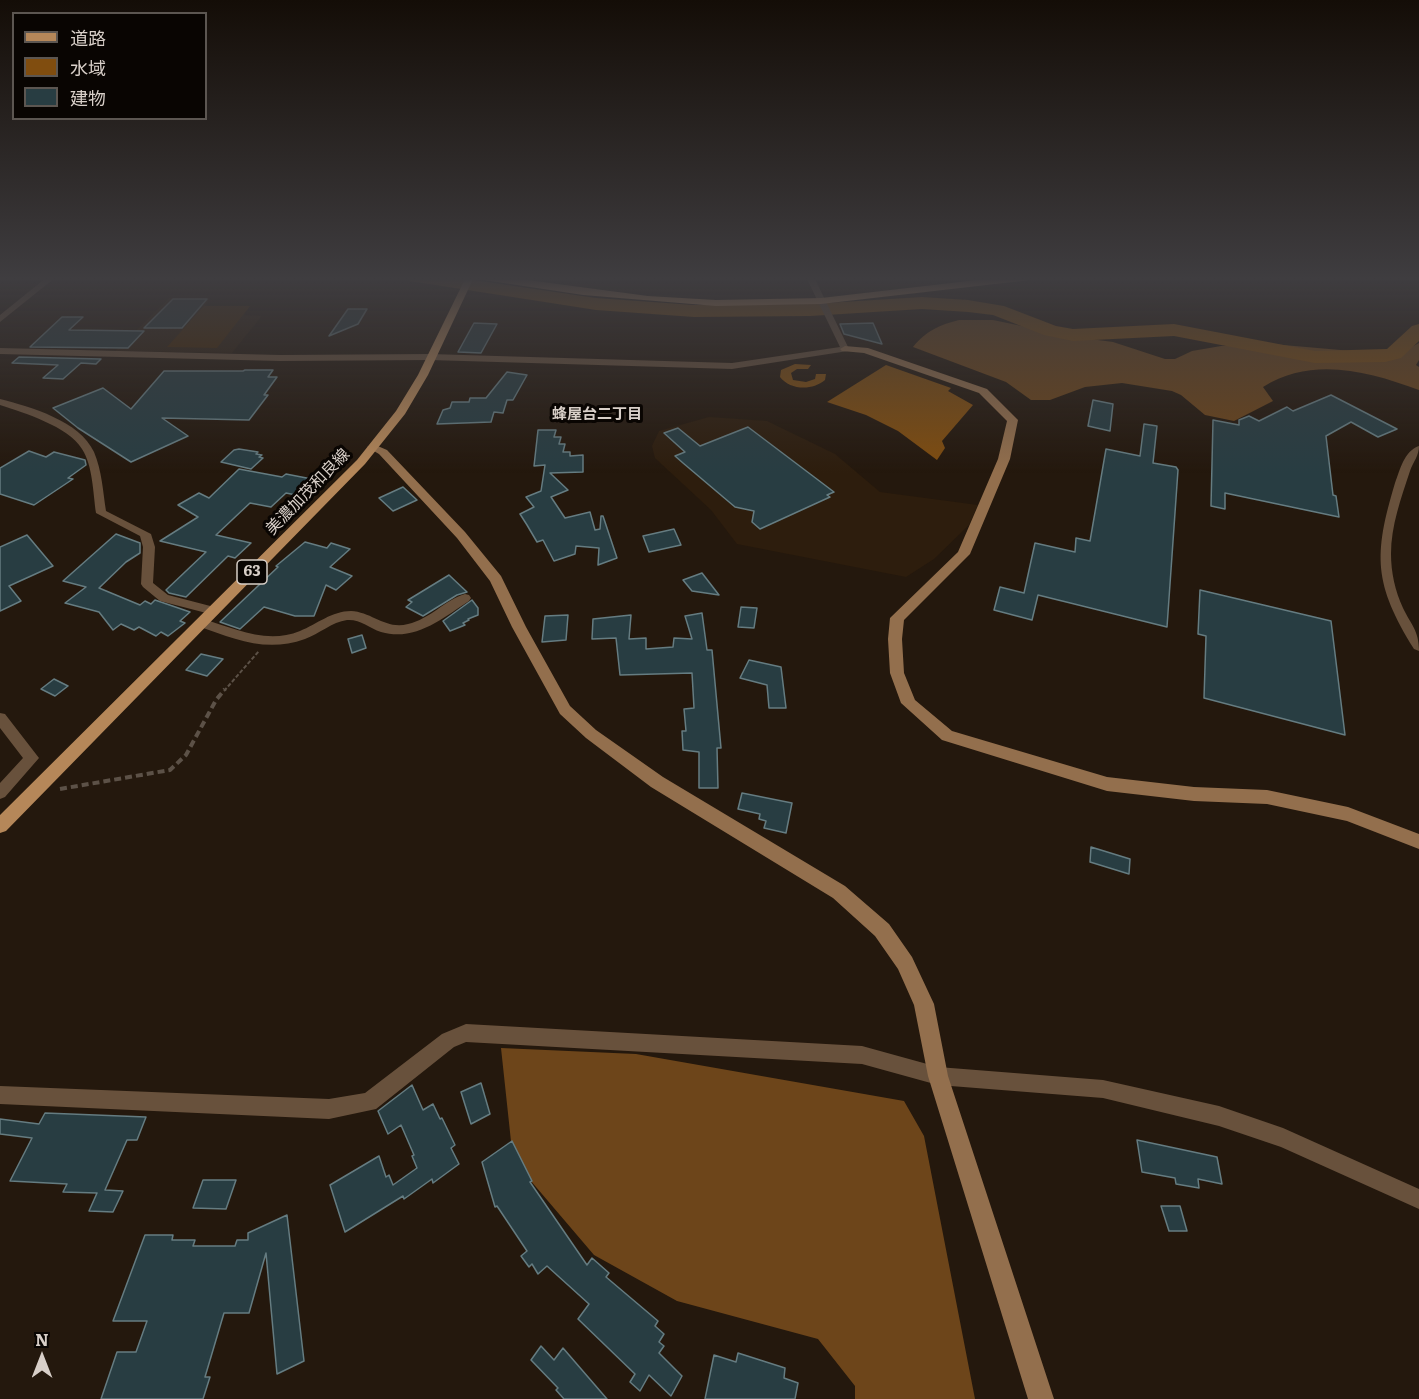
<!DOCTYPE html>
<html>
<head>
<meta charset="utf-8">
<style>
  body { margin:0 }
  #map { position:relative; width:1419px; height:1399px; overflow:hidden; background:#24180d; font-family:Literata,"Noto Sans JP",serif }
  canvas { display:block }
  .legend { position:absolute; left:12px; top:12px; width:195px; height:108px; box-sizing:border-box; background:#090502; border:2px solid #5c5651; margin:0; padding:8px 10px; list-style:none; font-size:18px; color:#d8cfc8 }
  .legend li { display:flex; align-items:center; gap:12px; height:30px }
  .legend b { width:30px; border:2px solid #5c5651 }
  .north { position:absolute; left:12px; top:1327px; width:60px; height:60px; -webkit-text-stroke:4px #090502; paint-order:stroke; rotate:0deg; font-size:16px; font-weight:700; line-height:24px; text-align:center; color:#d8cfc8 }
  .north::after { content:''; display:block; margin:auto; width:21px; height:27px; background:#d8cfc8; clip-path:polygon(50% 0,100% 100%,50% 72%,0 100%) }
</style>
</head>
<body>
<div id="map">
<canvas width="1419" height="1399"></canvas>
<ul class="legend">
<li><b style="height:8px;background:#b58759"></b>道路</li>
<li><b style="height:16px;background:#804d0f"></b>水域</li>
<li><b style="height:16px;background:#283d42"></b>建物</li>
</ul>
<div class="north">N</div>
</div>
<script>
const g = document.querySelector('canvas').getContext('2d');
g.lineJoin = 'round';
function fillPath(path, color) { g.fillStyle = color; g.fill(path, 'evenodd'); }
function stroke(path, color, width, dash) { g.strokeStyle = color; g.lineWidth = width; g.lineCap = dash ? 'butt' : 'round'; g.setLineDash(dash || []); g.stroke(path); }
function drawText(font, color, halo, rows, align = 'center') {
  g.font = font + ' Literata,"Noto Sans JP",serif'; g.lineWidth = 6; g.setLineDash([]); g.textBaseline = 'middle'; g.strokeStyle = halo; g.fillStyle = color; for (const [text, x, y, turn = 0] of rows) {
    g.save(); g.translate(x, y); g.rotate((+turn || 0) * Math.PI / 180); g.textAlign = isNaN(turn) ? turn : align; if (halo) g.strokeText(text, 0, 0); g.fillText(text, 0, 0); g.restore();
  }
}
const built = new Path2D(`
  M169,298h41l-5,8h45l-6,9 18,1 -30,37 -117,-2z
  M709,417l58,4 68,33 45,38 98,13 -9,20 -35,34 -28,18 -169,-33 -26,-34 -56,-52 -3,-12 7,-15z`);
const green = new Path2D(`
  M204,306h46l-33,42 -50,-1z`);
const forest = new Path2D(`
  M959,320h34l82,17 38,5 52,17h10l17,-8 29,-5 51,-2 114,10 20,-4 13,-7v17l-3,5 3,2v23c-51,-19 -107,-34 -156,-3l10,14 -39,20 -29,-6 -24,-20 -9,-4 -50,-8 -37,4 -35,13h-19l-25,-18 -93,-35c13,-16 26,-22 46,-27z
  M501,1048l135,6 268,47 20,35 51,263h-120v-13l-37,-47 -141,-38 -83,-46 -81,-95z`);
const water = new Path2D(`
  M795,364l16,1 -3,4h-11l-6,4 2,7 13,2 9,-3 1,-5h10l-1,6c-13,11 -35,10 -45,-3l1,-7z
  M886,365l65,23 -3,3 25,14 -31,36 3,7 -8,12 -39,-29 -32,-16 -39,-13z`);
const river = new Path2D(`
  M407,277h46l143,21 98,7 116,-1 112,-7 46,3 36,6 52,20 17,3 101,-5 141,27 72,-2 25,-23 7,-2v17l-18,17 -16,4 -70,1 -141,-27 -101,5 -29,-6 -51,-20 -25,-3 -46,-3 -112,7 -116,1 -98,-7 -180,-28 -6,-1z`);
const building = new Path2D(`
  M173,299h34l-25,29h-38z
  M348,309h19l-9,15 -29,12z
  M62,317h21l-14,13 75,1 -16,17 -98,-1z
  M474,323l23,1 -16,29 -23,-1z
  M873,323l9,21 -38,-10 -4,-10z
  M19,357l82,2 -5,5 -15,-1 -18,16 -20,-1 15,-13 -46,-2z
  M245,370h28l-5,7h9l-13,18h4l-19,25 -87,-2 26,18 -57,26 -53,-34 -25,-20 50,-20 28,21 33,-38h79z
  M507,372l20,3 -14,25h-6l-4,13 -9,-1 -3,10 -54,2 6,-14 7,-2 2,-6h17l1,-4h16z
  M1331,395l66,34 -19,8 -27,-15 -25,14 7,59 3,1 3,21 -114,-24v16l-14,-3 2,-86 26,5v-5l10,-4 10,5 28,-14 6,4z
  M1093,400l20,4 -3,27 -22,-5z
  M1144,424l13,2 -4,37 23,4 2,3 -11,157 -129,-32 -6,25 -38,-10 6,-23 24,6 11,-50 40,9 1,-14 14,3 16,-92 34,7z
  M748,427l86,65 -7,3 3,2 -70,32 -8,-7 2,-11 -19,-4 -52,-44 -8,-7 10,-4 -21,-19 14,-5 22,18z
  M538,430h18l-2,7h7l-2,7h6l-2,8h7v4l13,-1v17l-33,1 18,17 -17,7 14,21 25,-6 5,18 5,-1 1,-13h2l14,42 -19,7 1,-17 -23,-2 -1,8 -21,7 -11,-21 -6,2 -10,-17 -7,-11 14,-7 -8,-10 15,-6 4,-26 -11,1z
  M239,449l19,3 -2,2 6,1 -3,2 4,1 -12,11 -30,-7 13,-12z
  M29,451l17,6 8,-5 31,8 1,5 -18,13 5,1 -39,26 -34,-11v-26z
  M239,469l43,8 4,-3 36,7 -16,16 -20,-4 -15,14 -21,-4 -34,32 35,8 -16,15 -7,-2 -42,41 -17,-4 -3,-3 40,-38 -46,-11 38,-24 -20,-12 21,-12 10,5z
  M403,487l14,13 -24,11 -14,-13z
  M674,529l7,16 -32,7 -6,-16z
  M116,534l24,9v10l-14,9 -27,26 41,17 5,-4 6,3 4,-4 35,12 -10,9 5,2 -17,13 -7,-4 -5,4 -17,-9 -5,3 -13,-6 -8,6 -14,-18 -34,-9 21,-16 -23,-6z
  M27,535l26,31 -44,20 12,15 -21,10v-64z
  M305,542l22,6 4,-5 19,6 -20,18 22,9 -16,14 -10,-5 -12,31h-19l-31,-9 -24,22 -20,-7 58,-55 -2,-1z
  M702,573l17,22 -27,-4 -9,-11z
  M449,575l18,17 -10,3 -34,21 -17,-9 6,-5 -4,-2z
  M1200,590l131,31 14,114 -141,-37 2,-62 -8,-2z
  M472,600l6,8v7l-10,4 1,1 -6,3 2,2 -15,6 -7,-10z
  M741,607l16,1 -3,20 -16,-1z
  M702,613l5,37h5l9,98h-4l1,40h-19v-36l-16,-2 -1,-19h4l-2,-22 10,-1 -2,-35 -72,2 -4,-37 -24,1 1,-20 38,-4 -2,24 17,-1v11l27,-2 1,-9 18,1 -7,-23z
  M568,615l-2,25 -24,2 3,-26z
  M362,635l4,13 -14,5 -4,-14z
  M201,654l22,5 -16,17 -21,-6z
  M749,660l32,7 5,41h-17l-2,-23 -27,-7z
  M54,679l14,7 -13,10 -14,-7z
  M742,793l50,10 -6,30 -22,-5 2,-7 -7,-2 1,-5 -22,-5z
  M1091,847l39,12 -1,15 -39,-12z
  M481,1083l9,31 -19,10 -10,-32z
  M412,1085l11,25 10,-6 7,15 2,-1 13,27 -4,3 8,16 -26,19 -1,-4 -28,20 -1,-3 -58,36 -15,-47 49,-29 7,21 3,-2 4,10 24,-17 -5,-12 2,-1 -13,-30 -13,9 -10,-23z
  M45,1113l101,4 -9,23h-10l-22,50 18,1 -10,21 -24,-1 8,-18 -34,-1 4,-8 -57,-3 22,-43 -32,-4v-15l39,5z
  M1137,1140l80,17 5,27 -24,-5 1,9 -23,-4 -1,-6 -33,-6z
  M512,1141l20,40 -2,1 57,83 5,-7 17,15 -3,4 52,44 -3,5 9,8 -5,8 5,4 -5,7 23,23 -11,20 -22,-21 -9,16 -10,-9 5,-8 -57,-55 11,-15 -42,-38 -9,8 -6,-10 -3,3 -8,-11 6,-5 -30,-45 -2,1 -13,-45z
  M203,1180h33l-10,29 -33,-1z
  M1161,1206h19l7,25h-18z
  M287,1215l17,146 -27,13 -11,-121 -17,60h-25l-19,64h5l-7,22h-102l16,-47h19l11,-31h-34l32,-86h28l-1,5h23l-2,6h42l2,-6h11v-7z
  M541,1346l13,14 9,-12 44,51h-43l-8,-9 2,-2 -27,-28z
  M738,1353l47,15 -1,10 14,5 -3,16h-90l9,-44 22,7z`);
const pathFar1 = new Path2D(`
  M224,691l35,-40`);
const path = new Path2D(`
  M60,789l110,-19 16,-15 30,-55 9,-11`);
const street = new Path2D(`
  M47,277h9l-56,45v-7z
  M806,277h8l35,72 -1,2 -116,18 -302,-9 -150,1 -280,-7v-6l280,7 150,-1 302,9 108,-16z
  M0,399c31,8 80,22 94,53 8,19 9,40 12,59l45,23 4,13 -2,36 15,12 50,13 2,3 -2,3 -4,1 -54,-14 -17,-14 -2,-3 2,-37 -3,-11 -44,-23c-3,-20 -3,-47 -14,-64 -14,-23 -58,-36 -82,-44z
  M1419,446c0,10 -6,16 -9,25 -9,27 -19,55 -19,83 0,18 4,37 12,54 8,17 16,22 16,43l-5,-2c-40,-65 -41,-93 -19,-166 5,-13 9,-32 24,-37z
  M465,594l4,1 2,3 -2,3c-26,17 -54,41 -88,31 -12,-4 -21,-13 -34,-12 -15,2 -28,14 -42,19 -39,14 -71,0 -107,-13l-2,-3 6,-4c33,9 64,26 98,12 17,-7 32,-20 51,-20 21,1 35,19 57,13 22,-5 37,-24 57,-30z
  M0,713l5,1 34,44 -34,39 -5,2v-16l23,-25 -23,-30z
  M466,1024l396,22 76,21 165,13 116,26 64,22 136,61v20l-138,-62 -62,-21 -116,-28 -165,-13 -76,-21 -396,-22 -12,5 -78,62 -47,10 -329,-15v-18l329,13 36,-6 77,-59z`);
const secondary = new Path2D(`
  M845,346l23,2 119,41 31,31 -8,39 -40,95 -66,66 -2,19 2,34 11,27 37,31 155,46 87,10 73,3 81,17 71,27v15l-72,-28 -80,-17 -73,-3 -87,-10 -165,-51 -41,-37 -11,-30 -2,-34 2,-21 68,-66 40,-93 9,-38 -28,-28 -115,-40 -22,-2 -2,-2z
  M373,444l14,6 78,82 36,44 25,51 44,79 26,24 67,47 182,109 44,38 23,33 22,47 14,72 106,323h-26l-100,-323 -14,-71 -16,-36 -23,-33 -42,-38 -182,-111 -65,-49 -26,-24 -48,-87 -22,-46 -33,-43 -78,-84 -12,-7z`);
const primary = new Path2D(`
  M466,277h8l-46,98 -23,39 -40,50 -359,367 -6,2v-18l357,-355 39,-49 22,-36z`);
const highway = new Path2D(`
  M479,277h26l143,19 68,4 105,-2 182,-21h32l-5,3 -209,24 -105,2 -133,-11 -99,-15z`);
const farNeighbourhoodnames = [
  ["蜂屋台二丁目",597,415]
];
const shields = [
  [252,572,30]
];
const shieldNames = [
  ["63",252,572]
];
const streetNames = [
  ["美濃加茂和良線",308,492,-46]
];
fillPath(built, '#2d1d0d');
fillPath(green, '#422401');
fillPath(forest, '#6d451a');
fillPath(water, '#804d0f');
fillPath(river, '#804d0f');
fillPath(building, '#283d42');
stroke(building, '#657c81', 1.5);
stroke(pathFar1, '#5c5147', 2, [4, 2]);
stroke(path, '#5c5147', 4, [7, 4]);
fillPath(street, '#68513c');
fillPath(secondary, '#936f4d');
fillPath(primary, '#b58759');
fillPath(highway, '#d49c65');
const sky = g.createLinearGradient(0, 0, 0, 473);
sky.addColorStop(0, '#140d07');
sky.addColorStop(0.59, '#3f3d40');
sky.addColorStop(1, '#3f3d4000');
g.fillStyle = sky;
g.fillRect(0, 0, 1419, 473);
drawText('bold 15px', '#d8cfc8', '#090502', farNeighbourhoodnames);
for (const [x, y, w] of shields) { const box = new Path2D(); box.roundRect(x - w / 2, y - 12, w, 24, 4.5); g.fillStyle = '#090502'; g.fill(box); stroke(box, '#d8cfc8', 1.5); }
drawText('bold 15px', '#d8cfc8', null, shieldNames);
drawText('16px', '#d8cfc8', '#090502', streetNames);
</script>
</body>
</html>
